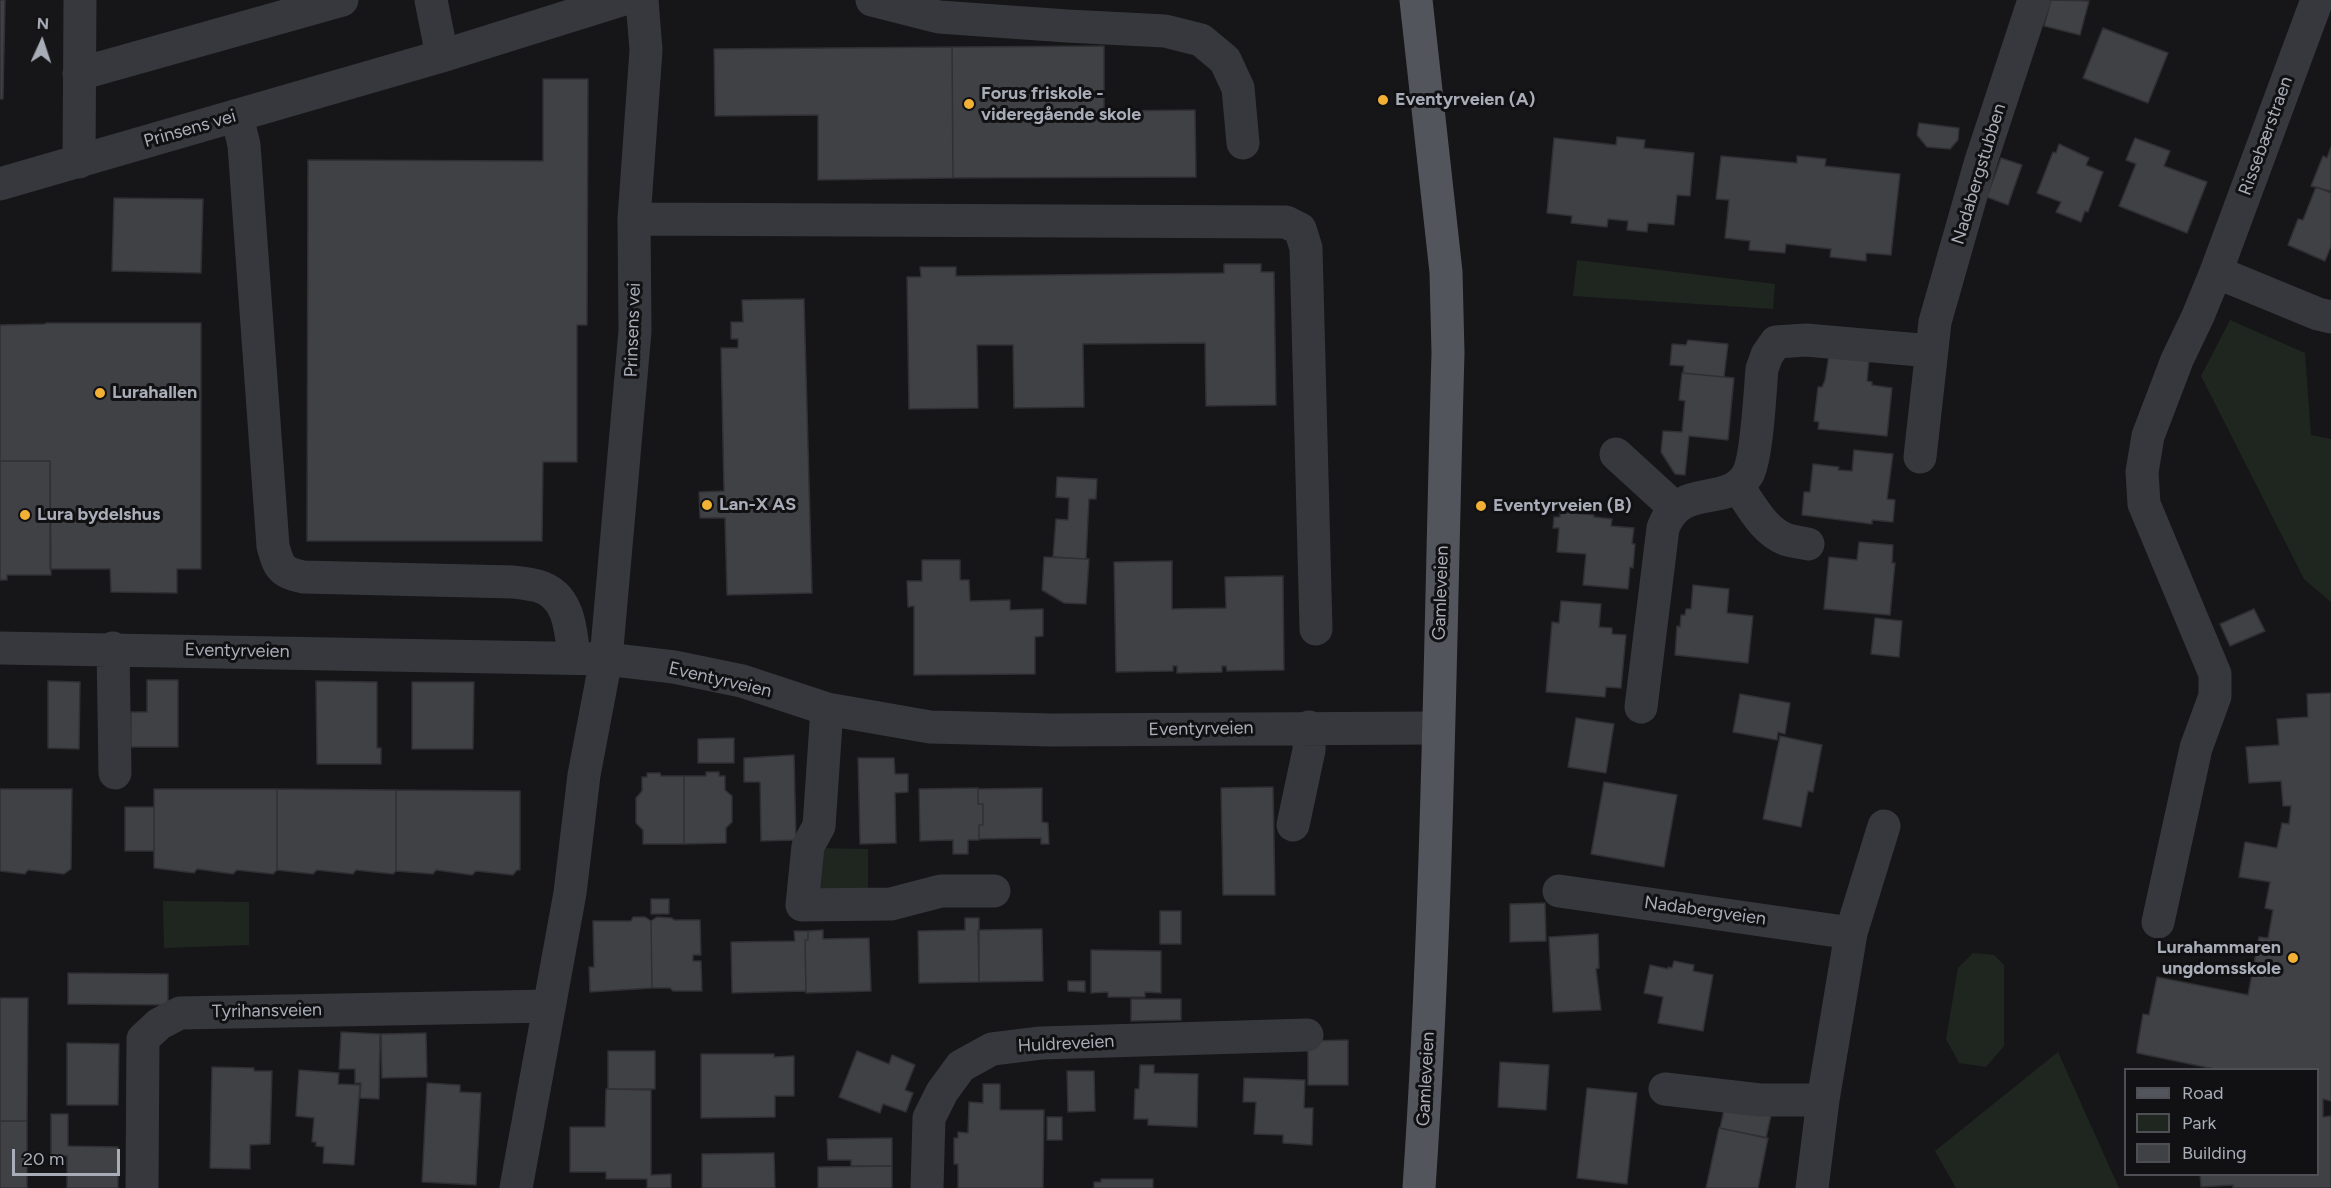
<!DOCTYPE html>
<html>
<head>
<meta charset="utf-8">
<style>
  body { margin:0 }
  #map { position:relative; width:2331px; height:1188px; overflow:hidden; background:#161618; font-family:Figtree,sans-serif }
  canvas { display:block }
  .legend { position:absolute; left:2124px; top:1068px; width:195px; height:108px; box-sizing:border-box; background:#111113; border:2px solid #4d4f55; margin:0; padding:8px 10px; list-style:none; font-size:18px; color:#a8adb8 }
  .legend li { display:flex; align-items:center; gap:12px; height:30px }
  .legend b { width:30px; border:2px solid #4d4f55 }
  .north { position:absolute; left:12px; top:12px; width:60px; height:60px; -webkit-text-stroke:4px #111113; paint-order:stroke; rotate:3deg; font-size:16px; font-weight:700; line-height:24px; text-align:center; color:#a8adb8 }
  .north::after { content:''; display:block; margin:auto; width:21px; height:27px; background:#a8adb8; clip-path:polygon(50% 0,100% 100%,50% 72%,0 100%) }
  .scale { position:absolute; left:12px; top:1149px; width:108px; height:27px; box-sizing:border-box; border:3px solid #a8adb8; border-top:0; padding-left:8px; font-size:18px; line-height:21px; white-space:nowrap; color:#a8adb8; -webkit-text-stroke:4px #111113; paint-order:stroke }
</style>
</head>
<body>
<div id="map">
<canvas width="2331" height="1188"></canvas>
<ul class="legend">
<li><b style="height:8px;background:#53555c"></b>Road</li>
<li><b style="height:16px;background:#1e261f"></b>Park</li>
<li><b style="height:16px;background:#404145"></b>Building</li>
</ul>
<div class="north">N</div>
<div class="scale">20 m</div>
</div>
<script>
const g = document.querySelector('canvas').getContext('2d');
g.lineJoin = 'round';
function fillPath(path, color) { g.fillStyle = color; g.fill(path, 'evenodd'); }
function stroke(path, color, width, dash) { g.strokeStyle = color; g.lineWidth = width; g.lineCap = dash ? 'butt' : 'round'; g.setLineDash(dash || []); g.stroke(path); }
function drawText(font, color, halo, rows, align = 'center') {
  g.font = font + ' Figtree,sans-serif'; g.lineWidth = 6; g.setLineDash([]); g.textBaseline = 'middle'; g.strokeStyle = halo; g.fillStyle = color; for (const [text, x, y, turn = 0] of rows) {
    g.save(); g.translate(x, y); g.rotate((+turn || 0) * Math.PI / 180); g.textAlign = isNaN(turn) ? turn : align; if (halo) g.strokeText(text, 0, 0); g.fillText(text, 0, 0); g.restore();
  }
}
const green = new Path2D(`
  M1577,260l198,24 -2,25 -200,-13z
  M2230,320l75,33 6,82 20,4v163l-27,-23 -103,-203z
  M816,848l52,1v44l-52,1z
  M163,901l86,1v43l-85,3z
  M1973,953l21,2 10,10v81l-18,21 -27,-4 -13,-24 12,-71z
  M2058,1052l61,136h-163l-21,-37z`);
const building = new Path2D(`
  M0,0h5l-2,99h-3z
  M2051,0l38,1 -9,34 -36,-9z
  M2103,28l65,25 -20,50 -65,-25z
  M1104,46v65l91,-1 1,67 -243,1 -1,-131z
  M952,47l1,131 -135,2v-65l-103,1 -1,-67z
  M543,79h45l-1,246h-10v137h-34l-1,79h-235l1,-381 235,1z
  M1919,123l40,5 -1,12 -8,9 -23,-2 -10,-12z
  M1617,137l28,3 -1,8 50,5 -4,43 -13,-1 -3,30 -26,-2 -1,9 -20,-2 1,-9 -20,-2 -1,8 -36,-4 1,-7 -25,-3 7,-75 62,7z
  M2135,138l35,13 -6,15 43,16 -20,51 -68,-27 17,-42 -10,-4z
  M2059,144l30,14 -3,7 17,7 -15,40 -3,-1 -4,11 -25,-10 5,-10 -24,-9 16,-41 3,1z
  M2331,147v44l-20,-5 12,-30 4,2z
  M1721,156l76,7v-7l29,3 -1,7 75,8 -9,81 -25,-2v8l-36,-4 1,-8 -45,-5 -1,9 -36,-3 1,-9 -25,-3 4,-38 -13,-1z
  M2001,158l21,7 -14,40 -21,-8z
  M2316,187l15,6v53l-6,15 -37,-16 10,-26 5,1z
  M114,198l89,1 -2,74 -89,-2z
  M1224,264h37v8h13l2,133 -70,1 -1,-63 -122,1 1,63 -70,1 -1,-63h-36l1,63 -69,1 -2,-132h14l-1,-10h36v9l268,-3z
  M804,299l8,294 -85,2 -2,-77h-25l-1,-26 25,-1 -3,-143h17v-9h-7v-17h12l-1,-22z
  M46,323h155v246h-24v24l-66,-1 -1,-23h-60v-108h-50v-136l45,-1z
  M1688,340l40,4 -4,33 -41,-4 1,-7 -14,-1 2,-21 14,1z
  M1829,355l40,4 -2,22 5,1v3l20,3 -5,48 -69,-7 1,-7 -5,-1 4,-34h4l3,-7z
  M1682,373l52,5 -6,62 -39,-4 -4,39 -10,-1 -14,-22 2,-21 19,1 3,-31 -6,-1z
  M1854,450l39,4 -6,45 8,1 -2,22 -21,-2v4l-70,-9 2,-23h6l3,-28 26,3 -1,3 14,1z
  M0,461h50l1,114h-44v5h-7z
  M1057,477l40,2 -1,20h-7l-3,60 -33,-2 3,-38 12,1 1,-22 -13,-1z
  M1560,512l34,3v2l18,2 -1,7 23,2 -2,16h3l-2,24 -3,-1 -2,22 -45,-4 3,-31 -29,-2 2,-24h-6l1,-11h6z
  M1859,542l34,3 -1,18h3l-5,52 -66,-6 5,-52 28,3z
  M1044,557l45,2 -3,45 -22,-1 -22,-13z
  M922,560h38v20h9l1,21 40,-1v10l33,-1v27l-8,1v37l-121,1v-69l-6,1 -1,-26h15z
  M1172,561v48l54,-1 -1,-31 58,-1 1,94 -57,1 -1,-5h-4v6l-45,1v-7h-4v5l-57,1 -2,-110z
  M1693,585l36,4 -2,24 26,3 -5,47 -73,-8 2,-29 3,1 1,-12h4l1,-6h5z
  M1561,601l40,3 -2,23 13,1v6l14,1 -5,53 -15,-1 -1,10 -59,-5 6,-70 7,1z
  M2254,609l11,22 -35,15 -10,-22z
  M1875,618l27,3 -3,36 -28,-3z
  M147,680h31v67h-47v-35h16z
  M48,681l32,1 -1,67 -31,-1z
  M316,681l61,1v66h4v16h-64z
  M412,682h62l-1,67h-61z
  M2331,693v408l-8,-2v18l8,-1v72h-98v-3l-32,2 -1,-13h118v-104h-99l-82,-17v-4l6,-35 6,1 8,-38 91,18 11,-58 9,1 5,-28 -8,-2 5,-26 -31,-5 6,-35 32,6 5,-25 7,1 2,-18h-8l-2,-25 -32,2 -3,-36 33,-2 -2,-26 31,-2 -1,-23z
  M1740,694l50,9 -5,31 -7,-2 -1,8 -44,-8z
  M1576,718l38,6 -8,49 -38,-6z
  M1780,736l42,9 -9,47 -5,-1 -7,36 -38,-8z
  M734,738v25h-36v-24z
  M794,755l2,85 -35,1 -1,-59h-16v-24z
  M858,758h36l1,16h13v18l-13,1 1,50 -36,1z
  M706,772h13v4h6v14l7,6v26l-6,6v15l-42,1v-68h22z
  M647,773h13l1,3h23v68h-41v-14l-7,-7v-25l6,-7v-14h5z
  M1604,782l73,13 -13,72 -73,-13z
  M1273,787l2,108h-52l-2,-107z
  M978,788v16h5v21h-4v15h-11v14h-15v-14l-33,1 -1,-52z
  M1042,788v34l6,1 1,21h-8v-6l-62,1v-14h4v-21h-5v-15z
  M0,789h72l-1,80 -7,5 -36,-4 -3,4 -25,-3z
  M154,789h123v81l-4,4 -36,-4 -4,4 -36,-5 -3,4 -40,-5z
  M277,789l119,1v81l-3,3 -37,-4 -3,4 -36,-4 -4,4 -36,-4z
  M396,790l124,1v79h-3l-4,5 -37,-4 -4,4 -36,-5 -3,4 -37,-3z
  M125,807h29v44h-29z
  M651,899h18v15h-18z
  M1545,903l1,38 -36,1v-38z
  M1160,911h21v33h-21z
  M633,917h12l6,4 1,67 -62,4 -1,-25h5l-1,-46h38z
  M657,917l15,1 2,2h26l1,35h-8v6h8l1,30h-29l-3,-3h-18l-1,-67z
  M965,918h14v64l-60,1 -1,-52 47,-1z
  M1042,929l1,52 -64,1 -1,-52z
  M823,930v9l46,-1 2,53 -65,2 -1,-53h3v-9z
  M794,931h14v9h-3l1,51 -74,2 -1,-51 64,-1z
  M1598,934l1,34 -3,1 5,41 -48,2 -4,-75z
  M1091,950l70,1v42l-16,-1v5h-37v-5l-17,1z
  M1674,961l20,4 -1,6 20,4 -10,56 -45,-8 5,-26 -19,-4 6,-28 18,4v-2l4,1z
  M68,973l100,1v31l-100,-1z
  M1068,981h17v11l-17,-1z
  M0,998h28l-1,123h-27z
  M1131,999h50v21l-50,1z
  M341,1032l39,2 -1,65 -19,-1 1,-15h-6v-14h-16z
  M426,1033l1,44 -45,1 -1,-44z
  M1348,1040v45h-40v-44z
  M67,1043l52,1 -1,61h-51z
  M608,1051h47v38h-47z
  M857,1051l32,13 3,-9 23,10 -10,25 8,3 -7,19 -23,-8 -3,9 -41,-16z
  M701,1054h73v3l20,-1v40h-19v21l-74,1z
  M1500,1062l49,3 -3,45 -48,-3z
  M1140,1065h14v8l44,1 -1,53 -49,-2v-6h-14l1,-30h4z
  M212,1067l42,1v3h18l-2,73 -20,1v24l-40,-1z
  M299,1070l40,3 -1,11 22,1 -6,80 -31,-2 1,-16 -8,-1v-4h-4l2,-24 -18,-2z
  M1067,1071h27l1,40 -27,1z
  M1244,1078l61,2 -1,28h9l-1,37 -29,-2v-8l-29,-1 2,-32h-13z
  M427,1083l33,2v7l21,1 -5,92 -54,-3z
  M983,1084h17v26h44l-1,78h-85v-24h-4v-26h4v-6l10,1 1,-31 14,1z
  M1587,1088l50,5 -10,91 -50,-6z
  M606,1089l45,1v85l20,-1v14h-24v-9h-41v-7h-36v-45h35z
  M1726,1101l46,10 -6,27 -46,-10z
  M51,1114h17v32l50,1v41h-51v-32h-16z
  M1047,1117h15v23h-15z
  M0,1121h27v67h-27z
  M1719,1128l49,10 -10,50h-52z
  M892,1138v28h-41v-6h-23l-1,-21z
  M774,1153l1,35h-73v-34z
  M892,1166v22h-74v-21z
  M1101,1179h52v9h-59v-6h7z`);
const minor = new Path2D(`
  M431,0l11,56
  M872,0l67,17 128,9 98,5 36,9 24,20 13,28 5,55
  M79,74l263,-74
  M237,116l7,29 29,401c6,22 8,26 30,31l211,5c8,1 17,2 24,4 32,9 33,45 36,72
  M79,162l1,-162
  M0,184l442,-128 179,-56
  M634,219l652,3 14,7 6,19 10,381
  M2216,272l102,42 13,3
  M1616,454l59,54
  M1920,457l15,-135 45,-158 54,-164
  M1738,487c13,18 25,43 47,52 7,3 16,3 23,5
  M0,648l606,11 68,8 68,14 85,28 103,18 122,3 385,-2
  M113,648l2,125
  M1641,707l22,-179c18,-48 64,-18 85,-54 9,-17 12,-82 14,-105l5,-14 9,-13 30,-2 125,11
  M827,709l-8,117 -11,20 -6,59 89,-1 50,-13h53
  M1293,825l16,-75v-23
  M1559,891l292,42
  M2158,922l38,-174 19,-52v-22l-71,-170 -2,-32 6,-36 29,-76 21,-44 18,-44 101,-272
  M1665,1089l95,11h63
  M142,1188l1,-149 16,-15 21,-11 369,-7
  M516,1188l54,-295 14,-118 22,-116 29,-328 -1,-112 12,-169 -4,-50
  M927,1188l2,-70 13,-26 19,-26 31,-17 49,-6 266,-8
  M1812,1188l11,-88 28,-167 33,-107`);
const major = new Path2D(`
  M1416,0l30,272 2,81c-8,279 -10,557 -29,835`);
const markers = [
  [1383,100,6,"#f2b134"],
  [969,104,6,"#f2b134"],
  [100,393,6,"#f2b134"],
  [707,505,6,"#f2b134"],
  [1481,506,6,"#f2b134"],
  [25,515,6,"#f2b134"],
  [2293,958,6,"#f2b134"]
];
const poiNames = [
  ["Forus friskole -",981,94],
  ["videregående skole",981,115],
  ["Eventyrveien (A)",1395,100],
  ["Lurahallen",112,393],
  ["Lan-X AS",719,505],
  ["Eventyrveien (B)",1493,506],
  ["Lura bydelshus",37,515],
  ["Lurahammaren",2281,948,"right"],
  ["ungdomsskole",2281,969,"right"]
];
const streetNames = [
  ["Prinsens vei",190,129,-16],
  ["Rissebærstraen",2266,136,-70],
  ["Nadabergstubben",1979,174,-73],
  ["Prinsens vei",633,330,-88],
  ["Gamleveien",1441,593,-88],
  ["Eventyrveien",237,651,1],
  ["Eventyrveien",720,680,13],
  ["Eventyrveien",1201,729,-1],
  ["Nadabergveien",1705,911,8],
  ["Tyrihansveien",267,1011,-1],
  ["Huldreveien",1066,1044,-3],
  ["Gamleveien",1426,1079,-87]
];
fillPath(green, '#1e261f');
fillPath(building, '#404145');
stroke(building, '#303034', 1.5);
stroke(minor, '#37383d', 33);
stroke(major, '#53555c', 33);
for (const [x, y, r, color] of markers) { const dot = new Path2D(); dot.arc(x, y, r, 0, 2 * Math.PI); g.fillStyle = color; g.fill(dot); stroke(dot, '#111113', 2); }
drawText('bold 18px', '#a8adb8', '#111113', poiNames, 'left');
drawText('18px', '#a8adb8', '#111113', streetNames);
</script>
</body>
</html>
